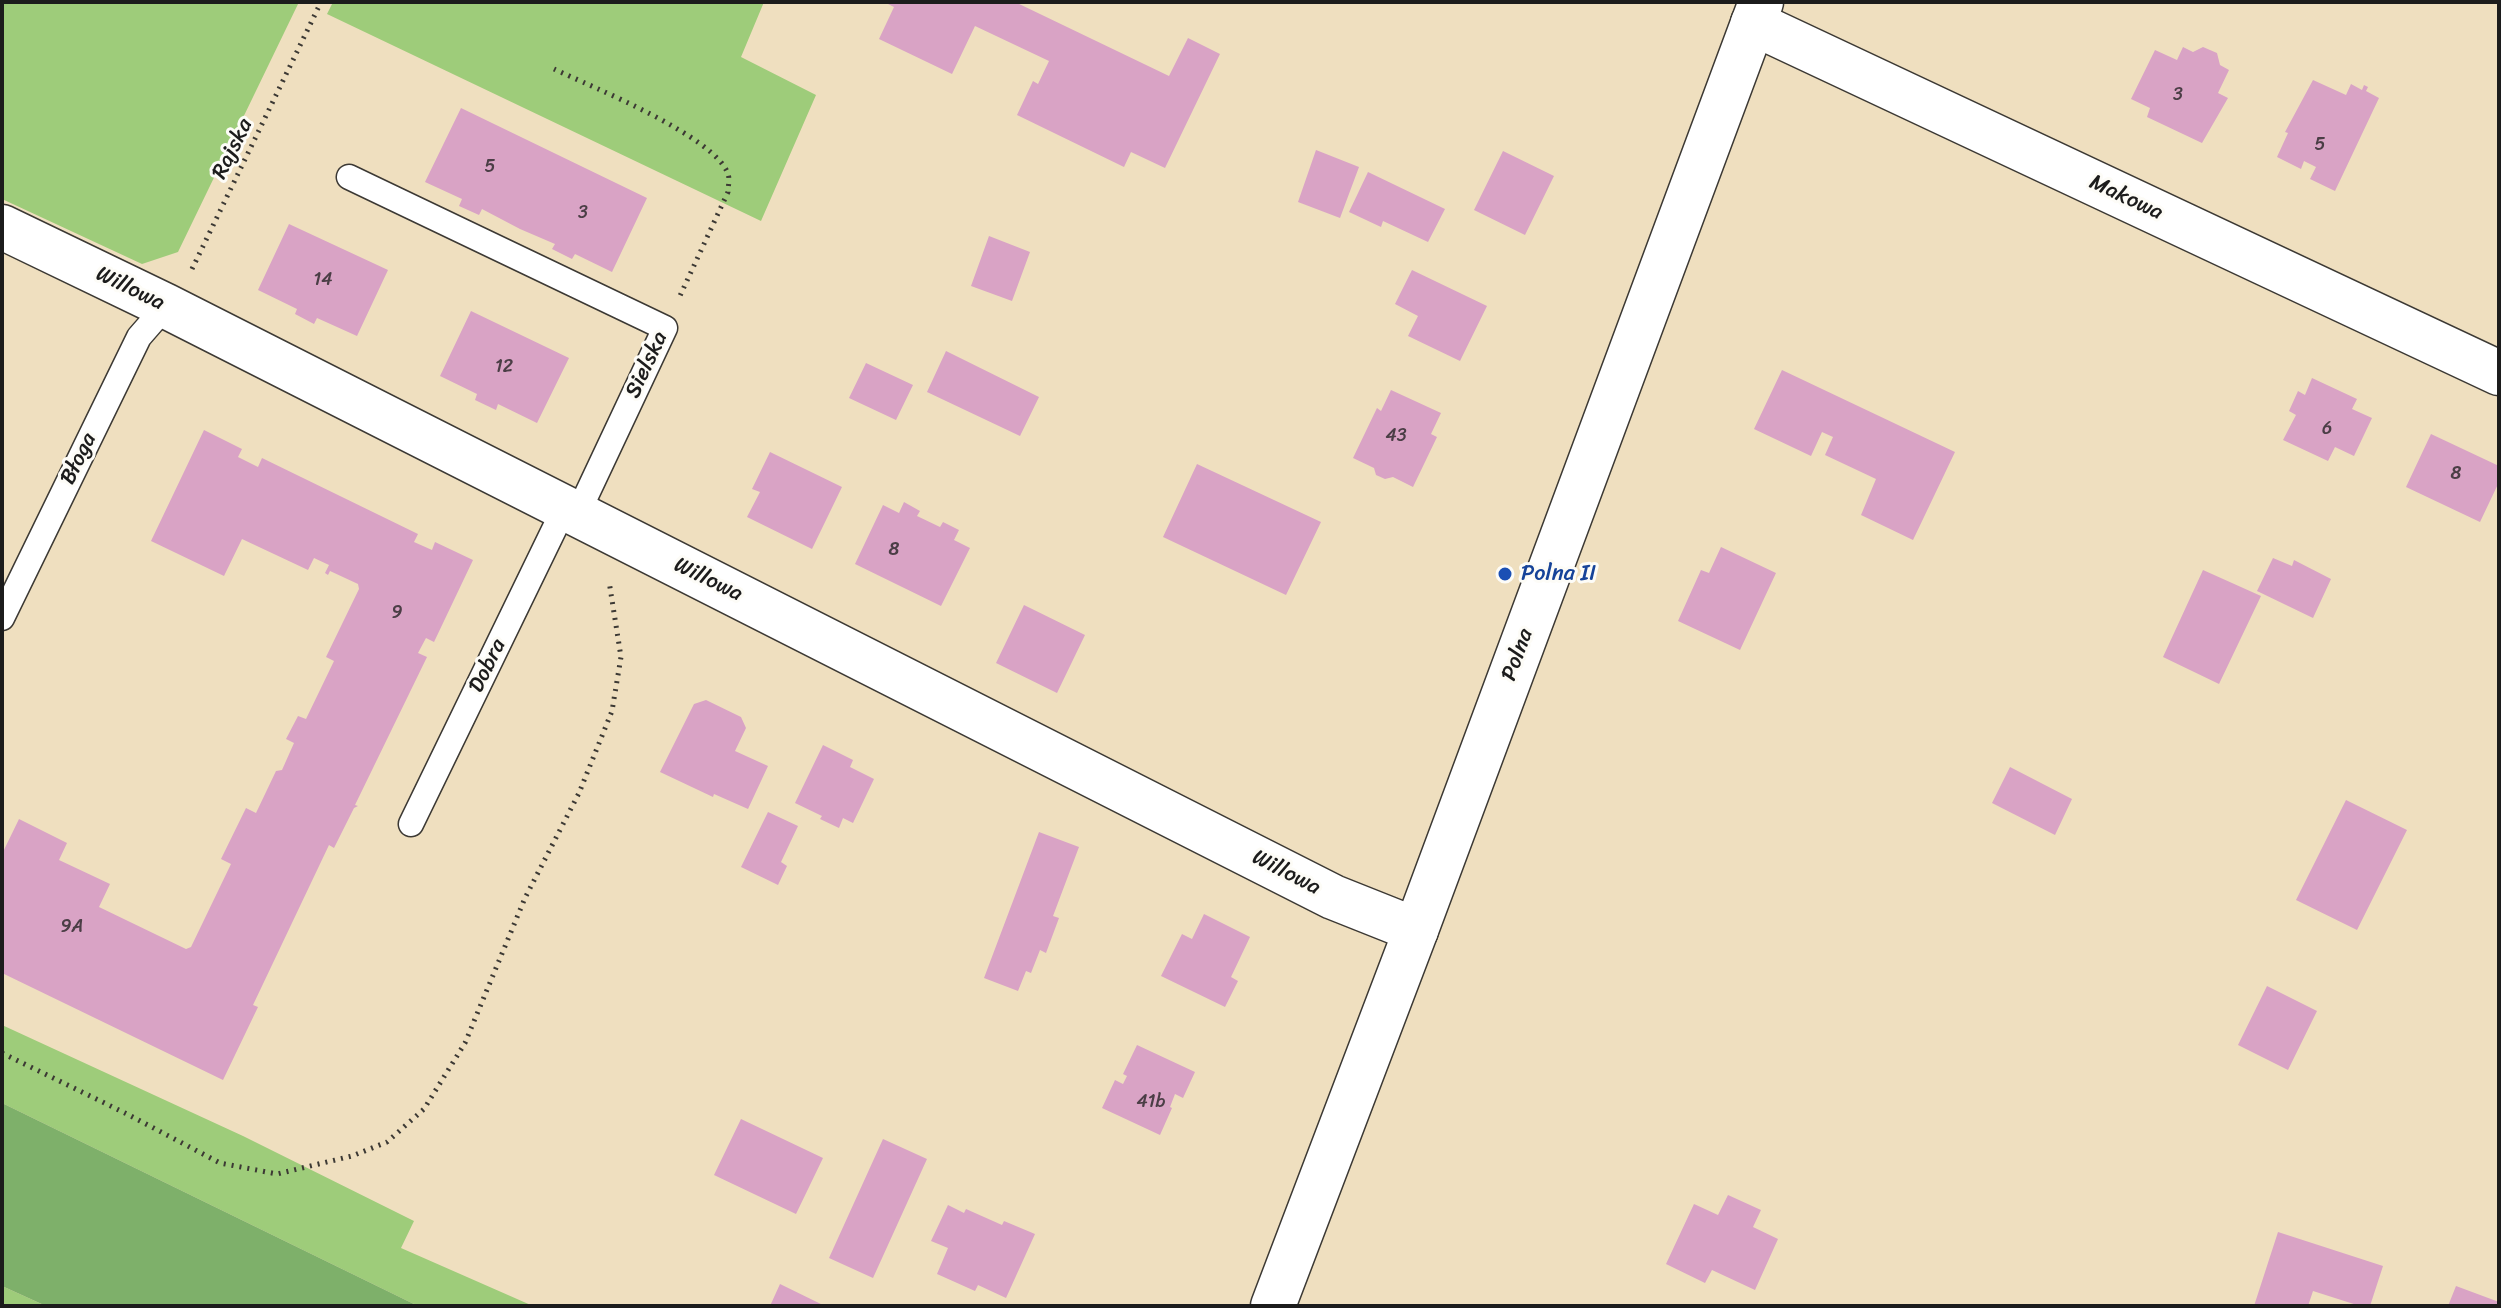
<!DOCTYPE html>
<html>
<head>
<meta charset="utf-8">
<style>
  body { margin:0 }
  #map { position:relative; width:2501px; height:1308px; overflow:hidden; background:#efdfbf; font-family:Sriracha,sans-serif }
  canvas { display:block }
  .frame { position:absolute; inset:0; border:4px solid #1c1c1c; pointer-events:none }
</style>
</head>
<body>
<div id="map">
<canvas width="2501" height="1308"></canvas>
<div class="frame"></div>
</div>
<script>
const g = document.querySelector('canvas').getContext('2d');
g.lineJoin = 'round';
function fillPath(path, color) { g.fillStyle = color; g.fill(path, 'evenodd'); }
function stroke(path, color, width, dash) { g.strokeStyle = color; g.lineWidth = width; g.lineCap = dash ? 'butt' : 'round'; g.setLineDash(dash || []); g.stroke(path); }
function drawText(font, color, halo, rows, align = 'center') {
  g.font = font + ' Sriracha,sans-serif'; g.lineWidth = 6; g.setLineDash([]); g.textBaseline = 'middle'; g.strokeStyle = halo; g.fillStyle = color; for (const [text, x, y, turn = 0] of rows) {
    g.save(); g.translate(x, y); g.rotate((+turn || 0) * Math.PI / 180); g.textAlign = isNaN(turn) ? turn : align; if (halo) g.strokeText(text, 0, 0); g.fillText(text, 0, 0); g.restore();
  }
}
const green = new Path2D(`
  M2,2h297l-121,250 -36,12 -140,-65z
  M333,2h431l-23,55 75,38 -55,126 -434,-207z
  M2,1025l241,111 171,85 -13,27 132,58h-115l-416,-203z
  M2,1286l44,20h-44z`);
const forest = new Path2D(`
  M2,1103l416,203h-372l-44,-20z`);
const building = new Path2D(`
  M884,2h131l154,74 19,-38 32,16 -55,114 -34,-16 -7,15 -107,-52 16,-34 5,3 11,-23 -74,-35 -23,48 -73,-35 15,-32z
  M2183,47l10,5 10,-5 14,6 3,12 9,5 -11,23 10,5 -26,45 -55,-26 3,-9 -19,-9 24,-49 22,10z
  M2313,80l33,15 5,-11 11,6 2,-5 4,2 -2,4 13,7 -44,93 -25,-12 6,-12 -12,-6 -3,8 -24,-12 11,-24 -3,-1z
  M461,108l186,90 -35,74 -37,-18 -3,5 -20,-10 3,-5 -35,-15 -38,-20 -3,6 -20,-9 3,-7 -37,-17z
  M1316,150l43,17 -19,51 -42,-16z
  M1503,151l51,25 -29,59 -51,-25z
  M1368,172l77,37 -17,33 -45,-21 -2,6 -32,-15z
  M289,224l99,46 -31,66 -40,-18 -3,6 -19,-10 2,-5 -39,-19z
  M989,236l41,16 -18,49 -41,-15z
  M1412,270l75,36 -27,55 -52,-25 10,-20 -23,-12z
  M471,311l98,47 -32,65 -39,-19 -2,6 -21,-10 2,-6 -37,-18z
  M946,351l93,46 -19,39 -93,-44z
  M866,363l47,22 -17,35 -47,-22z
  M1782,370l173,82 -42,88 -52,-25 15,-36 -51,-24 8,-18 -11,-5 -11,24 -57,-27z
  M2312,378l45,21 -5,10 20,9 -18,38 -19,-9 -7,14 -45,-21 13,-25 -7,-4 9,-20 7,4z
  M1391,390l50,23 -10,21 6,3 -24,50 -20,-10 -8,2 -9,-4 -2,-7 -21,-10 24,-50 4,3z
  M204,430l38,19 -4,8 20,10 4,-9 156,76 -4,8 18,8 3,-8 38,18 -39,82 -8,-4 -8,15 9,4 -72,148 3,1 -4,2 -20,40 -5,-3 -76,160 5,2 -35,73 -221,-107v-119l17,-35 48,24 -8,17 51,24 -11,23 87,42 5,-2 40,-83 -10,-5 25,-51 10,5 20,-42 6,-1 12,-27 -8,-4 12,-23 8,3 28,-58 -8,-4 33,-68 -1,-5 -28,-13 -2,4 -3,-2 4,-8 -15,-7 -6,12 -66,-31 -18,37 -73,-35z
  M2431,434l68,32v16l-19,40 -74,-35z
  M770,452l72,35 -30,62 -65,-32 13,-25 -8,-3z
  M1197,464l124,58 -35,73 -123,-58z
  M904,502l16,9 -3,5 23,11 3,-5 16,8 -5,10 16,8 -29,58 -86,-42 28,-59 16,8z
  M1721,547l55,26 -36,77 -62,-29 23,-51 8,3z
  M2273,558l19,8 2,-6 37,19 -18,39 -56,-27z
  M2203,570l58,26 -42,88 -56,-27z
  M1024,605l61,30 -28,58 -61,-30z
  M706,700l35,17 5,11 -11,23 33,15 -20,43 -34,-15 -1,3 -53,-25 34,-68z
  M823,745l30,15 -3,7 24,12 -21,44 -10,-5 -4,10 -19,-9 2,-3 -27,-13z
  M2010,767l62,32 -17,36 -63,-32z
  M2346,800l61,30 -50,100 -61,-30z
  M768,812l30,14 -17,36 6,4 -9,19 -37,-18z
  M1039,832l40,15 -26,69 6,2 -13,35 -6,-3 -9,23 -5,-2 -8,20 -34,-13z
  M1204,914l46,23 -19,40 7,4 -13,26 -64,-31 21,-42 10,5z
  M2267,986l50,25 -29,59 -50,-25z
  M1137,1045l58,27 -12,26 -8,-4 -5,13 2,1 -12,27 -58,-27 13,-28 8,4 4,-8 -4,-2z
  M741,1119l82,39 -27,56 -82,-39z
  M883,1139l44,20 -54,119 -44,-20z
  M1728,1195l33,15 -8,17 25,12 -23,51 -43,-20 -7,13 -39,-19 28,-60 24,11z
  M948,1205l16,8 2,-4 36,16 2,-4 31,13 -29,64 -28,-13 -3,6 -38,-17 11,-26 -17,-7z
  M2278,1232l105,34 -13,40h-10l-47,-15 -5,15h-54z
  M780,1284l45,22h-55z
  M2456,1286l43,16v4h-51z`);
const path = new Path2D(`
  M554,69c38,18 161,67 174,105 2,5 0,13 0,18l-49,106
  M192,269l129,-267
  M2,1053l125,61 93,49 57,11 75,-18 35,-14 37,-33 41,-66 60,-145 54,-105 33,-82 9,-54 -12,-76`);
const service = new Path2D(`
  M349,177l316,151 -88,187
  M2,618l137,-281 27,-31
  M411,824l153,-315`);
const minor = new Path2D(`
  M1753,23l746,350
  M2,227l164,79 1167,591 83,33`);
const tertiary = new Path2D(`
  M1273,1306l143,-376 345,-928`);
const markers = [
  [1505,574,8,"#1a4fb4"]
];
const numberNames = [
  ["3",2178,95],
  ["5",2320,145],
  ["5",490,167],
  ["3",583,213],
  ["14",323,280],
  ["12",504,367],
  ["6",2327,429],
  ["43",1396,436],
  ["8",2456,474],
  ["8",894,550],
  ["9",397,613],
  ["9A",72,927],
  ["41b",1151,1102]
];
const streetNames = [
  ["Rajska",233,149,-64],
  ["Makowa",2126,198,25],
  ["Willowa",130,289,26],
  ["Sielska",647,365,-65],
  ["Błoga",79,459,-64],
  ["Willowa",708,580,26],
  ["Polna",1518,655,-70],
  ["Dobra",488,666,-64],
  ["Willowa",1286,873,27]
];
const transitNames = [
  ["Polna II",1521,574]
];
fillPath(green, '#9ecc7a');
fillPath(forest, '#7eb06a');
fillPath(building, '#d9a3c5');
stroke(service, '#3c3934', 27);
stroke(minor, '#3c3934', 47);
stroke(tertiary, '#3c3934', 47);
stroke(path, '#3c3934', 5, [2, 6]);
stroke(service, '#fff', 24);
stroke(minor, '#fff', 44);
stroke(tertiary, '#fff', 44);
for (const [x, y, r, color] of markers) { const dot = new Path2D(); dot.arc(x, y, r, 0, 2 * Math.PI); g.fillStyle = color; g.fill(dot); stroke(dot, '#fdfcf7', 3); }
drawText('18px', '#4b3e46', null, numberNames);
drawText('22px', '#1c1c1c', '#fdfcf7', streetNames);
drawText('22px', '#164399', '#fdfcf7', transitNames, 'left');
</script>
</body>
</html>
